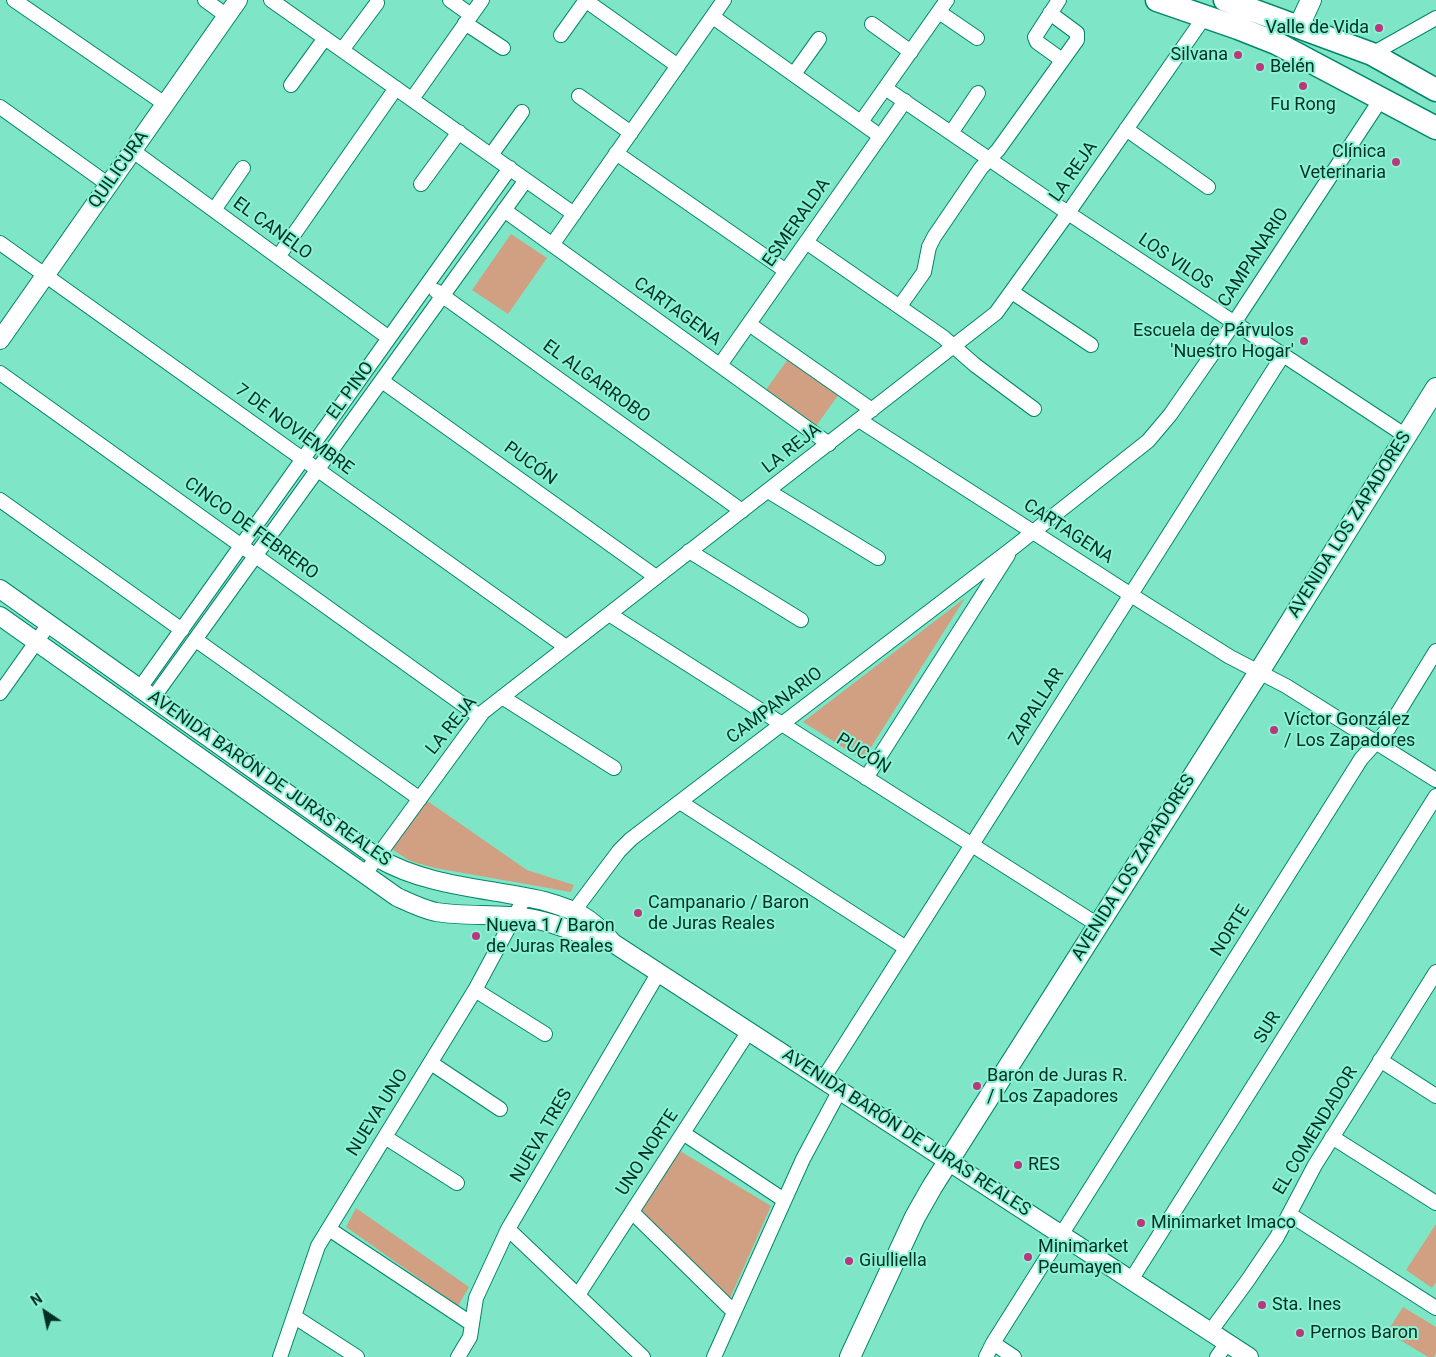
<!DOCTYPE html>
<html>
<head>
<meta charset="utf-8">
<style>
  body { margin:0 }
  #map { position:relative; width:1436px; height:1357px; overflow:hidden; background:#7ee6c6; font-family:Roboto,sans-serif }
  canvas { display:block }
  .north { position:absolute; left:20px; top:1287px; width:50px; height:50px; -webkit-text-stroke:4px #8bf3d3; paint-order:stroke; rotate:326deg; font-size:14px; font-weight:700; line-height:20px; text-align:center; color:#002f23 }
  .north::after { content:''; display:block; margin:auto; width:18px; height:22px; background:#002f23; clip-path:polygon(50% 0,100% 100%,50% 72%,0 100%) }
</style>
</head>
<body>
<div id="map">
<canvas width="1436" height="1357"></canvas>
<div class="north">N</div>
</div>
<script>
const g = document.querySelector('canvas').getContext('2d');
g.lineJoin = 'round';
function fillPath(path, color) { g.fillStyle = color; g.fill(path, 'evenodd'); }
function stroke(path, color, width, dash) { g.strokeStyle = color; g.lineWidth = width; g.lineCap = dash ? 'butt' : 'round'; g.setLineDash(dash || []); g.stroke(path); }
function drawText(font, color, halo, rows, align = 'center') {
  g.font = font + ' Roboto,sans-serif'; g.lineWidth = 4; g.setLineDash([]); g.textBaseline = 'middle'; g.strokeStyle = halo; g.fillStyle = color; for (const [text, x, y, turn = 0] of rows) {
    g.save(); g.translate(x, y); g.rotate((+turn || 0) * Math.PI / 180); g.textAlign = isNaN(turn) ? turn : align; if (halo) g.strokeText(text, 0, 0); g.fillText(text, 0, 0); g.restore();
  }
}
const green = new Path2D(`
  M511,234l36,24 -39,56 -36,-24z
  M788,359l51,35 -25,35 -51,-35z
  M965,598l-102,162 -60,-38z
  M426,800l101,70 47,15 -3,7 -136,-24 -25,-7 -20,-13z
  M680,1151l91,55 -41,92 -90,-86z
  M356,1208l113,79 -11,19 -112,-79z
  M1436,1224v58l-4,6 -26,-18z
  M1403,1307l33,20v26l-2,4h-6l-41,-25z`);
const minor = new Path2D(`
  M14,0l151,104
  M205,0l22,16
  M271,0l303,214
  M450,0l21,15
  M585,0l93,66
  M1059,0l-24,37 2,5 25,18
  M939,12l38,26
  M713,17l167,119
  M465,23l38,25
  M872,24l39,28
  M561,35l25,-35
  M342,50l35,-47
  M1372,54l64,-36
  M794,74l25,-35
  M291,85l34,-47
  M885,88l183,125 338,223
  M579,96l52,37
  M412,99l70,-99
  M0,107l109,78
  M861,122l86,-122
  M1126,129l82,58
  M951,133l27,-40
  M133,151l256,187
  M616,153l170,118
  M491,155l31,-43
  M421,184l38,-52
  M214,210l29,-42
  M504,210l325,234
  M806,242l137,95 32,28 59,44
  M0,243l566,404
  M552,245l172,-245
  M278,257l118,-169
  M436,291l306,220
  M1012,292l79,53
  M900,306l24,-34 5,-25 5,-10 47,-69 17,-18 79,-110v-7l-27,-20
  M749,324l123,86
  M720,365l185,-264
  M0,373l479,343
  M382,381l274,196
  M859,420l272,175 99,62 56,29 150,94
  M768,491l110,67
  M0,500l182,130
  M689,551l112,69
  M609,614l489,311
  M196,640l224,159
  M140,688l370,-520
  M0,693l49,-69
  M502,697l112,71
  M153,698l373,-518
  M866,778l142,-223
  M680,802l226,146
  M364,875l119,-163 513,-399 72,-100 137,-197
  M574,911l45,-60 12,-12 383,-292 134,-106 22,-26 64,-92 147,-224
  M475,990l70,44
  M1380,1060l56,36
  M431,1063l69,46
  M823,1079l460,-724
  M683,1133l101,67
  M385,1137l72,46
  M1332,1137l104,66
  M632,1212l102,100
  M1289,1214l147,94
  M329,1229l143,95
  M508,1229l135,128
  M1131,1280l305,-484
  M578,1295l171,-264
  M295,1317l62,40
  M1210,1332l38,-52 29,-43 38,-72 121,-193
  M993,1343l21,14
  M280,1357l38,-111 157,-256 50,-93
  M458,1357l12,-20 6,-39 32,-69 151,-257
  M714,1357l89,-198 37,-69
  M986,1357l7,-14 368,-584 27,-30 48,-78
  M1217,1357l10,-14`);
const tertiary = new Path2D(`
  M0,340l238,-340
  M0,589l378,269c50,29 110,30 166,43 32,9 47,16 69,42l636,414
  M0,616l397,281c13,6 25,12 39,15 31,5 62,1 92,6 30,4 56,20 85,25`);
const secondary = new Path2D(`
  M1299,26l12,-26
  M850,1357l65,-140 17,-30 327,-515 177,-284`);
const primary = new Path2D(`
  M1157,0l81,28 38,15 160,85
  M1225,0l147,54 64,36`);
const markers = [
  [1379,28,5,"#ba367d"],
  [1238,55,5,"#ba367d"],
  [1260,67,5,"#ba367d"],
  [1303,86,5,"#ba367d"],
  [1396,162,5,"#ba367d"],
  [1304,341,5,"#ba367d"],
  [1274,730,5,"#ba367d"],
  [638,913,5,"#ba367d"],
  [476,936,5,"#ba367d"],
  [977,1086,5,"#ba367d"],
  [1018,1165,5,"#ba367d"],
  [1141,1223,5,"#ba367d"],
  [1028,1257,5,"#ba367d"],
  [849,1261,5,"#ba367d"],
  [1262,1305,5,"#ba367d"],
  [1300,1333,5,"#ba367d"]
];
const poiNames = [
  ["Valle de Vida",1369,28,"right"],
  ["Silvana",1228,55,"right"],
  ["Belén",1270,67],
  ["Fu Rong",1303,105,"center"],
  ["Clínica",1386,152,"right"],
  ["Veterinaria",1386,173,"right"],
  ["Escuela de Párvulos",1294,331,"right"],
  ["'Nuestro Hogar'",1294,352,"right"],
  ["Víctor González",1284,720],
  ["/ Los Zapadores",1284,741],
  ["Campanario / Baron",648,903],
  ["de Juras Reales",648,924],
  ["Nueva 1 / Baron",486,926],
  ["de Juras Reales",486,947],
  ["Baron de Juras R.",987,1076],
  ["/ Los Zapadores",987,1097],
  ["RES",1028,1165],
  ["Minimarket Imaco",1151,1223],
  ["Minimarket",1038,1247],
  ["Peumayen",1038,1268],
  ["Giulliella",859,1261],
  ["Sta. Ines",1272,1305],
  ["Pernos Baron",1310,1333]
];
const streetNames = [
  ["QUILICURA",119,170,-55],
  ["LA REJA",1074,172,-55],
  ["ESMERALDA",797,223,-55],
  ["EL CANELO",272,229,36],
  ["CAMPANARIO",1254,258,-57],
  ["LOS VILOS",1175,262,34],
  ["CARTAGENA",677,312,36],
  ["EL ALGARROBO",596,382,36],
  ["EL PINO",351,391,-54],
  ["7 DE NOVIEMBRE",294,430,36],
  ["LA REJA",792,449,-38],
  ["PUCÓN",530,464,36],
  ["AVENIDA LOS ZAPADORES",1350,525,-58],
  ["CINCO DE FEBRERO",251,529,36],
  ["CARTAGENA",1068,532,33],
  ["CAMPANARIO",775,706,-37],
  ["ZAPALLAR",1037,707,-58],
  ["LA REJA",452,726,-51],
  ["PUCÓN",863,754,32],
  ["AVENIDA BARÓN DE JURAS REALES",269,779,35],
  ["AVENIDA LOS ZAPADORES",1134,868,-58],
  ["NORTE",1231,931,-58],
  ["SUR",1268,1028,-58],
  ["NUEVA UNO",378,1113,-58],
  ["EL COMENDADOR",1316,1131,-59],
  ["AVENIDA BARÓN DE JURAS REALES",906,1133,33],
  ["NUEVA TRES",542,1136,-60],
  ["UNO NORTE",648,1153,-57]
];
fillPath(green, '#d1a083');
stroke(minor, '#00866b', 16);
stroke(tertiary, '#00866b', 20);
stroke(secondary, '#00866b', 22);
stroke(primary, '#00866b', 25);
stroke(minor, '#fff', 14);
stroke(tertiary, '#fff', 18);
stroke(secondary, '#fff', 20);
stroke(primary, '#fff', 22);
for (const [x, y, r, color] of markers) { const dot = new Path2D(); dot.arc(x, y, r, 0, 2 * Math.PI); g.fillStyle = color; g.fill(dot); stroke(dot, '#8bf3d3', 2); }
drawText('18px', '#002f23', '#8bf3d3', poiNames, 'left');
drawText('18px', '#002f23', '#8bf3d3', streetNames);
</script>
</body>
</html>
